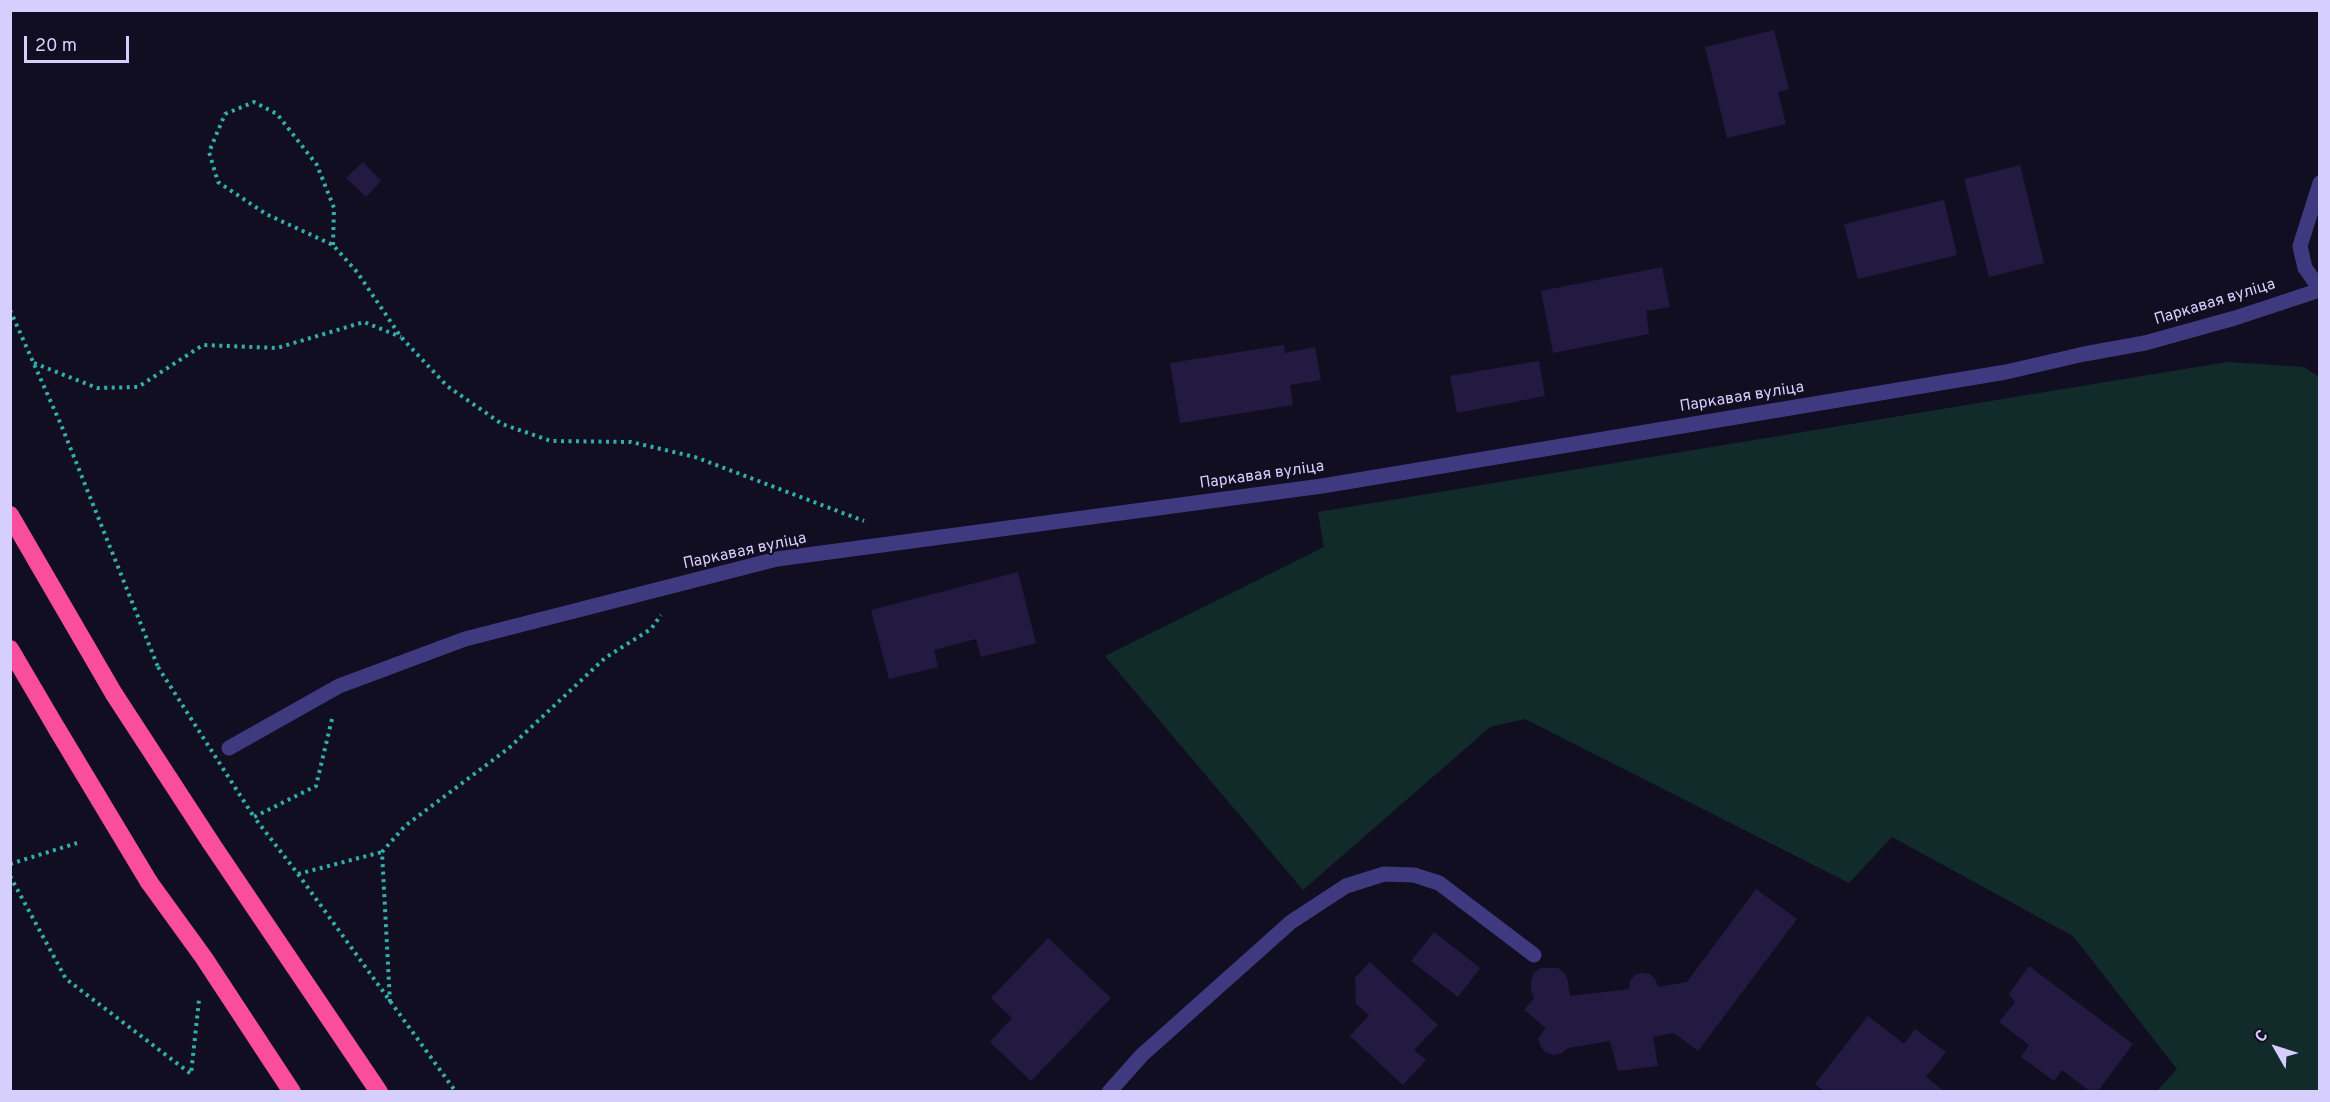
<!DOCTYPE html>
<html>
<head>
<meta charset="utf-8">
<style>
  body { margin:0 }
  #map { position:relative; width:2330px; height:1102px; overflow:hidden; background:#120e21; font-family:Overpass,sans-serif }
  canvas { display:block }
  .frame { position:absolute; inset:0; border:12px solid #d6cffe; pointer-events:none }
  .north { position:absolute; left:2246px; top:1018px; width:60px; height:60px; -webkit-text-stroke:4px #120e21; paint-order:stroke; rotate:309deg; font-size:16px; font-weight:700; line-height:24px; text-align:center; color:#d6cffe }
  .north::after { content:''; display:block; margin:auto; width:21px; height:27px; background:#d6cffe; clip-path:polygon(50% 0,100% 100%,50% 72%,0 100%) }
  .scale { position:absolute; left:24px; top:36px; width:105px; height:27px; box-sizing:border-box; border:3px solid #d6cffe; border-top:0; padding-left:8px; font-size:18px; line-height:21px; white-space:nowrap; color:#d6cffe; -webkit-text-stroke:4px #120e21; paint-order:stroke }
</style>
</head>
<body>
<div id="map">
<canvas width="2330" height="1102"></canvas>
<div class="frame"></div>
<div class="north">С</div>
<div class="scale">20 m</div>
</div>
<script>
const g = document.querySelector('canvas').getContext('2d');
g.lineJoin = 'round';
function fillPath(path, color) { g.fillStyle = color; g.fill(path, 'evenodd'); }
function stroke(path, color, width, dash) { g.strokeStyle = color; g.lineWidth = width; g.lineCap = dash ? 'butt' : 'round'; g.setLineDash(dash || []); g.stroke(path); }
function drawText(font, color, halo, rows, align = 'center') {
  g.font = font + ' Overpass,sans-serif'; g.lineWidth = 4.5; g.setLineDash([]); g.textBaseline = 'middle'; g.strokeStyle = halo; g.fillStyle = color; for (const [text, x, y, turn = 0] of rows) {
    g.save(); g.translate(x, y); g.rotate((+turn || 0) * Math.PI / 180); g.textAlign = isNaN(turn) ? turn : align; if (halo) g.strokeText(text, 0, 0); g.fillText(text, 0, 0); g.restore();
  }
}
const green = new Path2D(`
  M2227,362l77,5 15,10v714h-162l20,-22 -104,-133 -181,-99 -43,46 -324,-164 -35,8 -187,163 -198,-234 219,-109 -6,-35z`);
const building = new Path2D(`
  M1774,30l15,59 -11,3 8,32 -59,14 -22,-91z
  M363,162l18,19 -15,16 -20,-19z
  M2020,165l24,98 -55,14 -25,-98z
  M1944,200l13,55 -99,24 -14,-55z
  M1662,267l8,40 -24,4 3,23 -96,19 -12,-62z
  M1284,345l1,8 30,-6 6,33 -31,5 3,20 -113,18 -10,-60z
  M1539,361l6,35 -88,17 -7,-37z
  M1018,572l18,71 -55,14 -5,-18 -42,11 4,17 -49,12 -18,-69z
  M1756,889l41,30 -99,132 -24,-18 -21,4 5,29 -40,5 -8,-30 -42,7 -6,5 -8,2 -9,-3 -5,-7 -2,-7 8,-10 -22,-18 10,-12 -3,-8v-9l3,-8 7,-5h17l7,6 3,7 2,15 59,-7 1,-8 5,-6 7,-2 8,1 5,5 3,8 29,-5z
  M1434,932l46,36 -22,29 -47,-36z
  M1048,938l63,60 -80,83 -41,-39 22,-24 -21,-20z
  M1370,962l68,63 -24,25 12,10 -23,25 -53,-49 19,-21 -13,-11 -1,-26z
  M2029,966l104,78 -36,48h-6l-29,-22 -8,11 -33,-24 8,-12 -30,-23 16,-20 -6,-8z
  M1868,1016l36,28 11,-15 31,23 -20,25 19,15h-120l-10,-8z`);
const path = new Path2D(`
  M333,245l1,-37 -17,-43 -40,-51 -23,-12 -29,12 -16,38 9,30 48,32 67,31 24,27 44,65 46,49 55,38 49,17 80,1 64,15 169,64
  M10,310l52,117 96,240
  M34,363l63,25 41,-1 65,-42 74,3 87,-26 37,15
  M332,719l-16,67 -62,31 44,57 158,218
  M10,864l67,-21
  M298,874l84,-22
  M10,876l56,103 125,95 8,-74
  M390,1002l-8,-150 23,-26 104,-78 96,-90 46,-29 10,-14`);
const lane = new Path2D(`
  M1109,1092l33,-37 149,-133 55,-36 38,-12 30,1 25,8 95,72`);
const street = new Path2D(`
  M2320,183l-20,63 5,22 15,21
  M229,748l110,-62 126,-47 312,-80 545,-73 684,-114 78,-18 61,-11 90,-25 85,-28`);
const highway = new Path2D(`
  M10,515l104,179
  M10,649l47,80
  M211,843l168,249
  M149,882l55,76 88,134`);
const pathBridge = new Path2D(`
  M158,667l96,150`);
const highwayBridge = new Path2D(`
  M114,694l97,149
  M57,729l92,153`);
const streetNames = [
  ["Паркавая вуліца",2215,303,-17],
  ["Паркавая вуліца",1742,398,-9],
  ["Паркавая вуліца",1262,476,-8],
  ["Паркавая вуліца",745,552,-12]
];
fillPath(green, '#112b2a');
fillPath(building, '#231a41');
stroke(path, '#31afab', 4, [3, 4.5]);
stroke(lane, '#3f3a7f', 15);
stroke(street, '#3f3a7f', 15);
stroke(highway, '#fa4e9b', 18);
stroke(pathBridge, '#31afab', 4, [3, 4.5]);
stroke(highwayBridge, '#fa4e9b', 18);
drawText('16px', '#d6cffe', '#120e21', streetNames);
</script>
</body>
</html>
